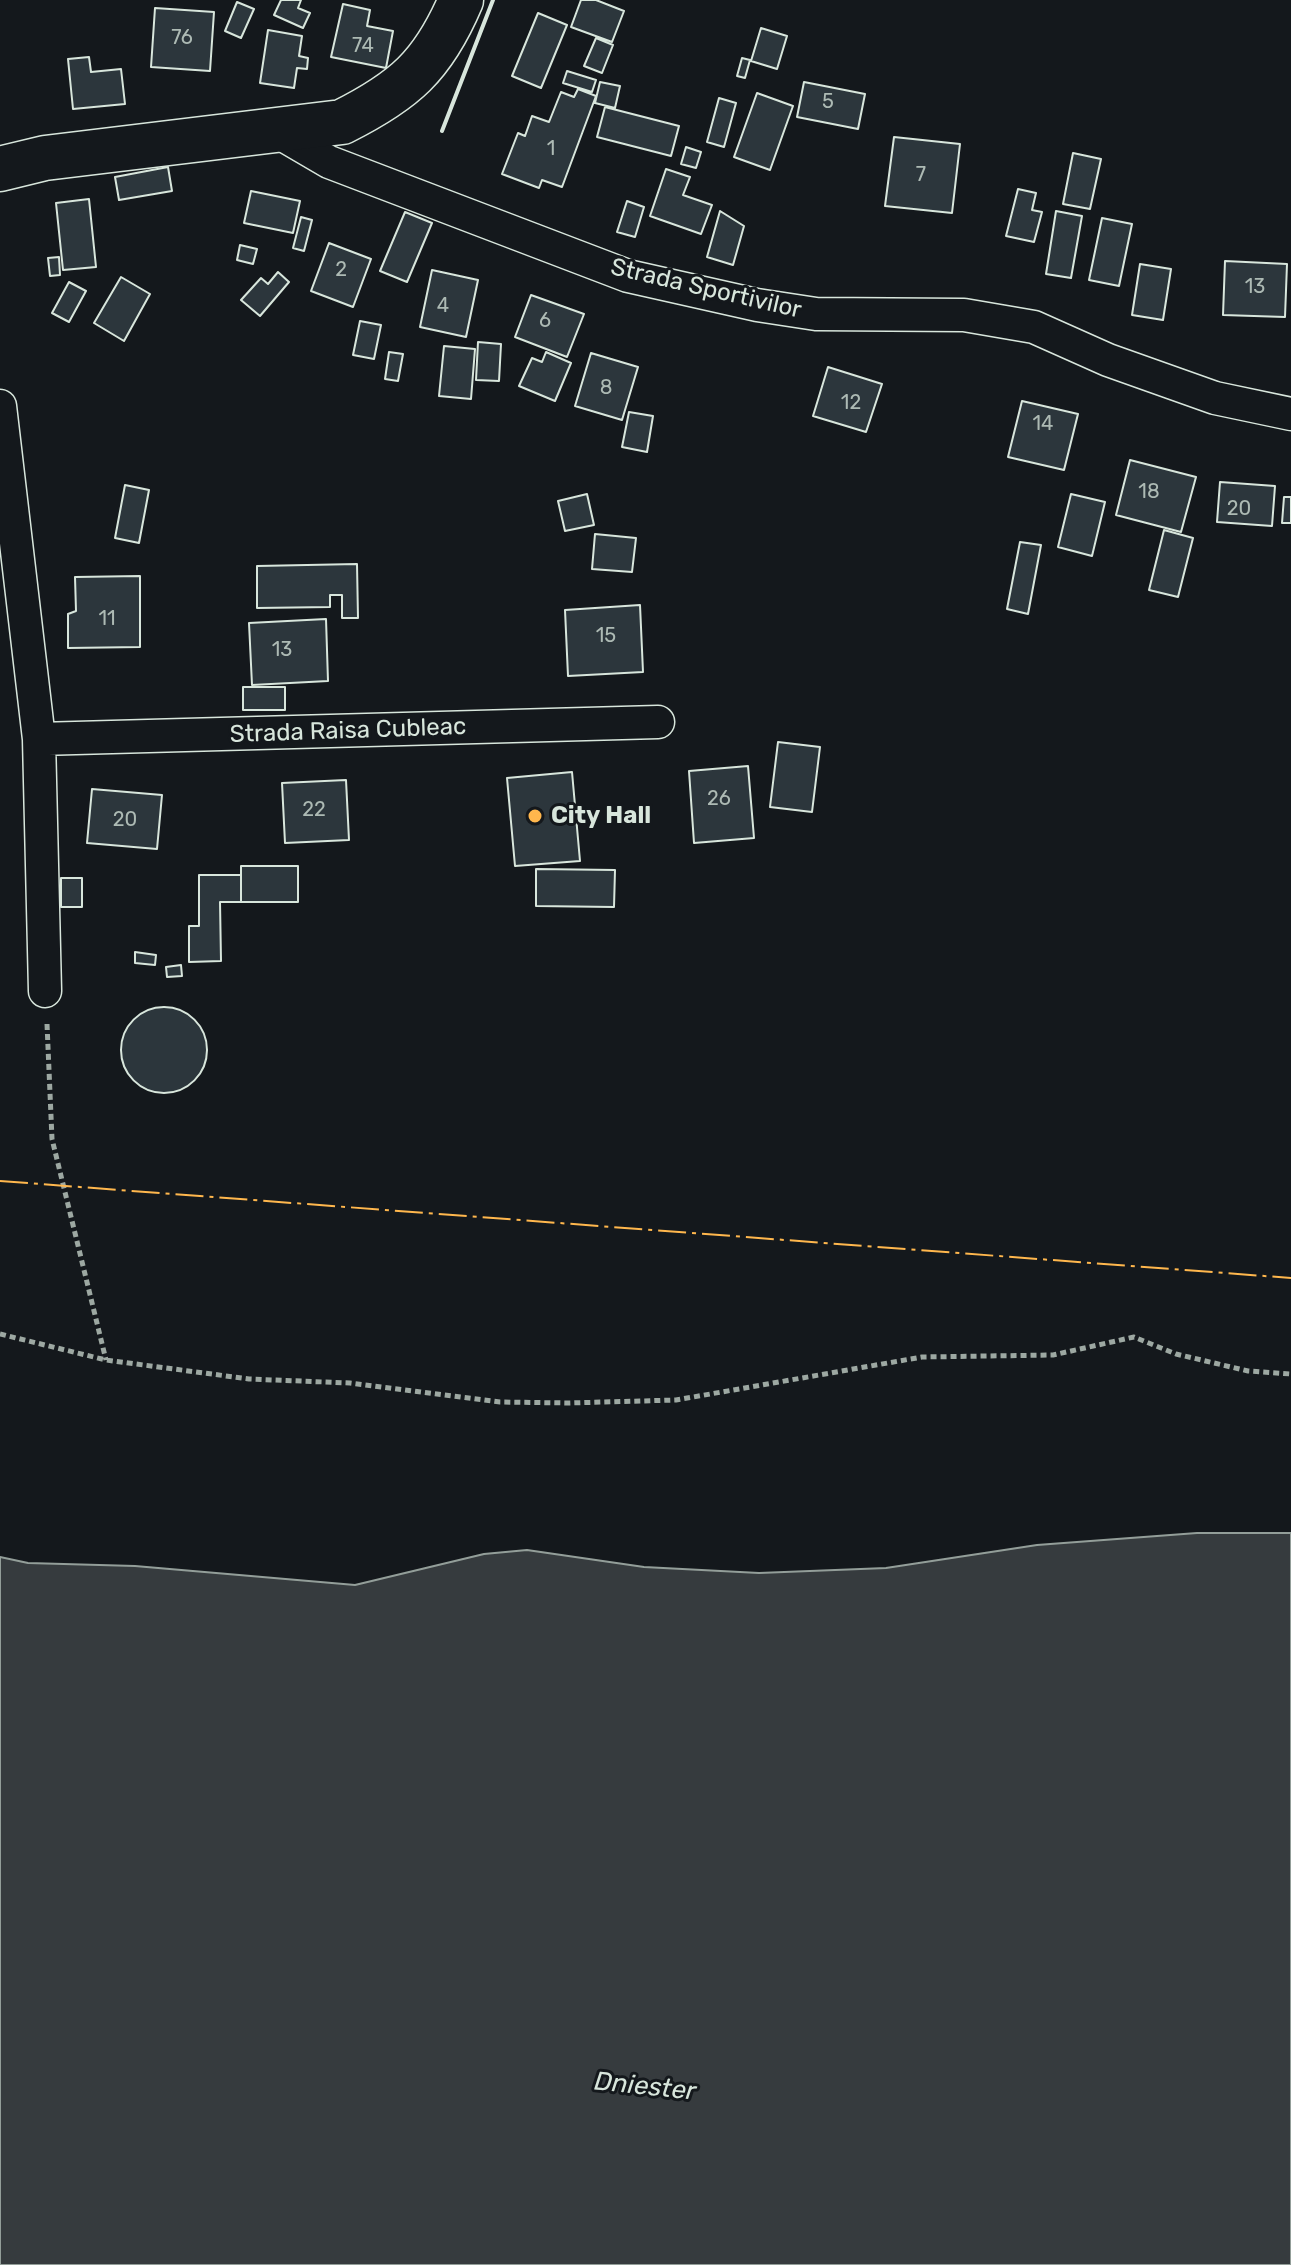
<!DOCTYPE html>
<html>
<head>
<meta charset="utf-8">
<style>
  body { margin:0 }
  canvas { display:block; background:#14181c }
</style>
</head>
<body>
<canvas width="1291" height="2265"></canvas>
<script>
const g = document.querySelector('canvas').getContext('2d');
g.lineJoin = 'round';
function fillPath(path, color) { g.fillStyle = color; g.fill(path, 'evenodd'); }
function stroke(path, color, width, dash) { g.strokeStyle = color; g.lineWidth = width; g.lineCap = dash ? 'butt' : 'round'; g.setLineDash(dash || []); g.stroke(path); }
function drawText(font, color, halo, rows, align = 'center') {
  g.font = font + ' Rubik,sans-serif'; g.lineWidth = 6; g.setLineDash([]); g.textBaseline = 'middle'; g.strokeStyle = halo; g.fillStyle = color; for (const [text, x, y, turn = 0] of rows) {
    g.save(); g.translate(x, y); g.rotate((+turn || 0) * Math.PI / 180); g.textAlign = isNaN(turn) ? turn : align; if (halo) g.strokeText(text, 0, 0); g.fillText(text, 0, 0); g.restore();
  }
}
const water = new Path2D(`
  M1197,1533h94v732h-1291v-708l28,6 107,3 220,19 129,-31 43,-4 117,17 115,6 127,-5 151,-23z`);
const building = new Path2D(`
  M281,0h20l-3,8 12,5 -7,15 -29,-13z
  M581,0h15l28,11 -12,31 -41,-15z
  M237,2l17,7 -13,29 -16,-7z
  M343,4l27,6 -3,16 26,5 -7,37 -55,-11z
  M155,8l59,4 -4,59 -59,-4z
  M538,13l29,12 -26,63 -29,-12z
  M761,28l26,8 -10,33 -26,-8z
  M268,30l34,6 -3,20 9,2 -1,11 -10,-1 -3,20 -34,-5z
  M596,38l17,7 -11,28 -18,-7z
  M89,57l2,15 30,-3 4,35 -52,5 -5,-50z
  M742,58l8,2 -5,18 -8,-2z
  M567,71l29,9 -4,12 -29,-9z
  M600,82l20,4 -5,22 -20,-5z
  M804,82l61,12 -7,35 -61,-12z
  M578,89l18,7 -34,91 -20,-7 -3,8 -37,-14 16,-41 7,3 7,-20 17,6 12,-30 13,5z
  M757,93l36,13 -23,64 -36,-13z
  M719,98l17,5 -12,44 -17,-5z
  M605,107l74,19 -8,30 -74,-19z
  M894,137l66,7 -8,69 -67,-7z
  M686,147l15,5 -5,16 -15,-4z
  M1073,153l28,6 -11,50 -27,-5z
  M168,167l4,24 -53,9 -4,-23z
  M666,169l24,8 -7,18 29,10 -11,29 -51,-18z
  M1018,189l18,4 -4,17 10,2 -8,30 -28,-6z
  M251,191l49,10 -7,32 -49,-10z
  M89,199l7,68 -33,3 -7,-67z
  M627,201l17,6 -9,30 -18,-5z
  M720,211l24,15 -11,39 -26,-8z
  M1056,211l26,5 -11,62 -25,-4z
  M405,212l27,11 -25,59 -27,-11z
  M301,217l11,3 -8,31 -11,-3z
  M1102,218l30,6 -13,62 -30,-6z
  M329,243l42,16 -18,48 -42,-16z
  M240,245l17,4 -4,15 -16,-4z
  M59,257l1,18 -10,1 -2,-18z
  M1225,261l62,3 -2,53 -62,-2z
  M1140,264l31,5 -8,51 -31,-5z
  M432,270l46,10 -12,57 -46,-10z
  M278,272l11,10 -29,34 -19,-16 20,-22 7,6z
  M121,277l29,17 -26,47 -30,-18z
  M69,282l17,9 -17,31 -17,-9z
  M531,295l53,19 -17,43 -52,-20z
  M360,321l21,4 -7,34 -21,-4z
  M478,342l23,2 -2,37 -23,-1z
  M444,346l31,3 -4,50 -32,-3z
  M389,352l14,2 -5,27 -13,-2z
  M546,352l25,11 -16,38 -36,-15 13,-28 10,4z
  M591,353l47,14 -16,53 -47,-14z
  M828,367l54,17 -16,48 -53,-16z
  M1022,401l56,13 -14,56 -56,-13z
  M629,412l24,4 -6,36 -25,-5z
  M1130,460l66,17 -15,55 -65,-17z
  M1220,482l55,4 -3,40 -55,-4z
  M125,485l24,5 -10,53 -24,-5z
  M587,494l7,31 -29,6 -7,-30z
  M1071,494l34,8 -13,54 -34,-9z
  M1284,497h7v26h-9z
  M1164,530l29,8 -15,59 -29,-7z
  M595,534l41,4 -4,34 -40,-3z
  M1020,542l21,3 -13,69 -21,-5z
  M357,564l1,54h-16v-23h-12v12l-73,1v-42z
  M140,576v71l-72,1v-34l8,-3 -1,-34z
  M640,605l3,67 -75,4 -3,-66z
  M326,619l2,62 -76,4 -3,-62z
  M243,687h42v23h-42z
  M778,742l42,5 -8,65 -42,-5z
  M748,766l6,72 -60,5 -5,-72z
  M572,772l8,89 -65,5 -8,-88z
  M346,780l3,60 -64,3 -3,-60z
  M92,789l70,6 -5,54 -70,-6z
  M241,866h57v36h-57z
  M536,869l79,1 -1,37 -78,-1z
  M199,875h42v27h-21l1,59 -32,1v-36h10z
  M61,878h21v29h-21z
  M135,952l21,3 -1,10 -20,-2z
  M181,965l1,11 -15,1 -1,-10z
  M121 1050a43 43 0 1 1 86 0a43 43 0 1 1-86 0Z`);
const path = new Path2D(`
  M47,1024l5,115 54,221
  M0,1334l106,26 143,19 101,4 150,19 69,1 107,-3 246,-43 131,-2 81,-18 42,17 72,17 43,3`);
const street = new Path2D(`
  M276,131l53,31 299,114 129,29 59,9 148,1 70,12 74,33 107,38 76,16
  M0,406l39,333 6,252
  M39,739l619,-17`);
const primary = new Path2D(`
  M0,169l45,-11 297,-36c62,-31 91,-56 119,-122`);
const wall = new Path2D(`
  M442,131l51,-131`);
const power = new Path2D(`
  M0,1181l1291,97`);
const markers = [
  [535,816,8,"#ffb74d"]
];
const numberNames = [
  ["76",182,38],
  ["74",363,46],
  ["5",828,102],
  ["1",551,149],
  ["7",921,175],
  ["2",341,270],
  ["13",1255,287],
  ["4",443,306],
  ["6",545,321],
  ["8",606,388],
  ["12",851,403],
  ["14",1043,424],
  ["18",1149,492],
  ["20",1239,509],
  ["11",107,619],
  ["15",606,636],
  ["13",282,650],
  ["26",719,799],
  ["22",314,810],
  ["20",125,820]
];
const streetNames = [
  ["Strada Sportivilor",706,289,13],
  ["Strada Raisa Cubleac",348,731,-2]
];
const poiNames = [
  ["City Hall",551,816]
];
const waterNames = [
  ["Dniester",645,2087,6]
];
fillPath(water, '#363b3e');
stroke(water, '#939e99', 2);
fillPath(building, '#2c363c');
stroke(building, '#d8e6dc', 2);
stroke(street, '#d8e6dc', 35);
stroke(primary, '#d8e6dc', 47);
stroke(path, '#9da8a2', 5, [6, 4]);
stroke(street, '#14181c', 32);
stroke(primary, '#14181c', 44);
stroke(wall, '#d8e6dc', 4);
stroke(power, '#ffb74d', 2, [28, 6, 4, 6]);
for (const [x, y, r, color] of markers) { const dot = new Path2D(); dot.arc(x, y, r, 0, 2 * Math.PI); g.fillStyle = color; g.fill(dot); stroke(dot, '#14181c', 3); }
drawText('20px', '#adbab4', null, numberNames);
drawText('24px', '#d8e6dc', '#14181c', streetNames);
drawText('bold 24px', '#d8e6dc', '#14181c', poiNames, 'left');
drawText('italic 26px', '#d8e6dc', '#14181c', waterNames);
</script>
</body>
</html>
